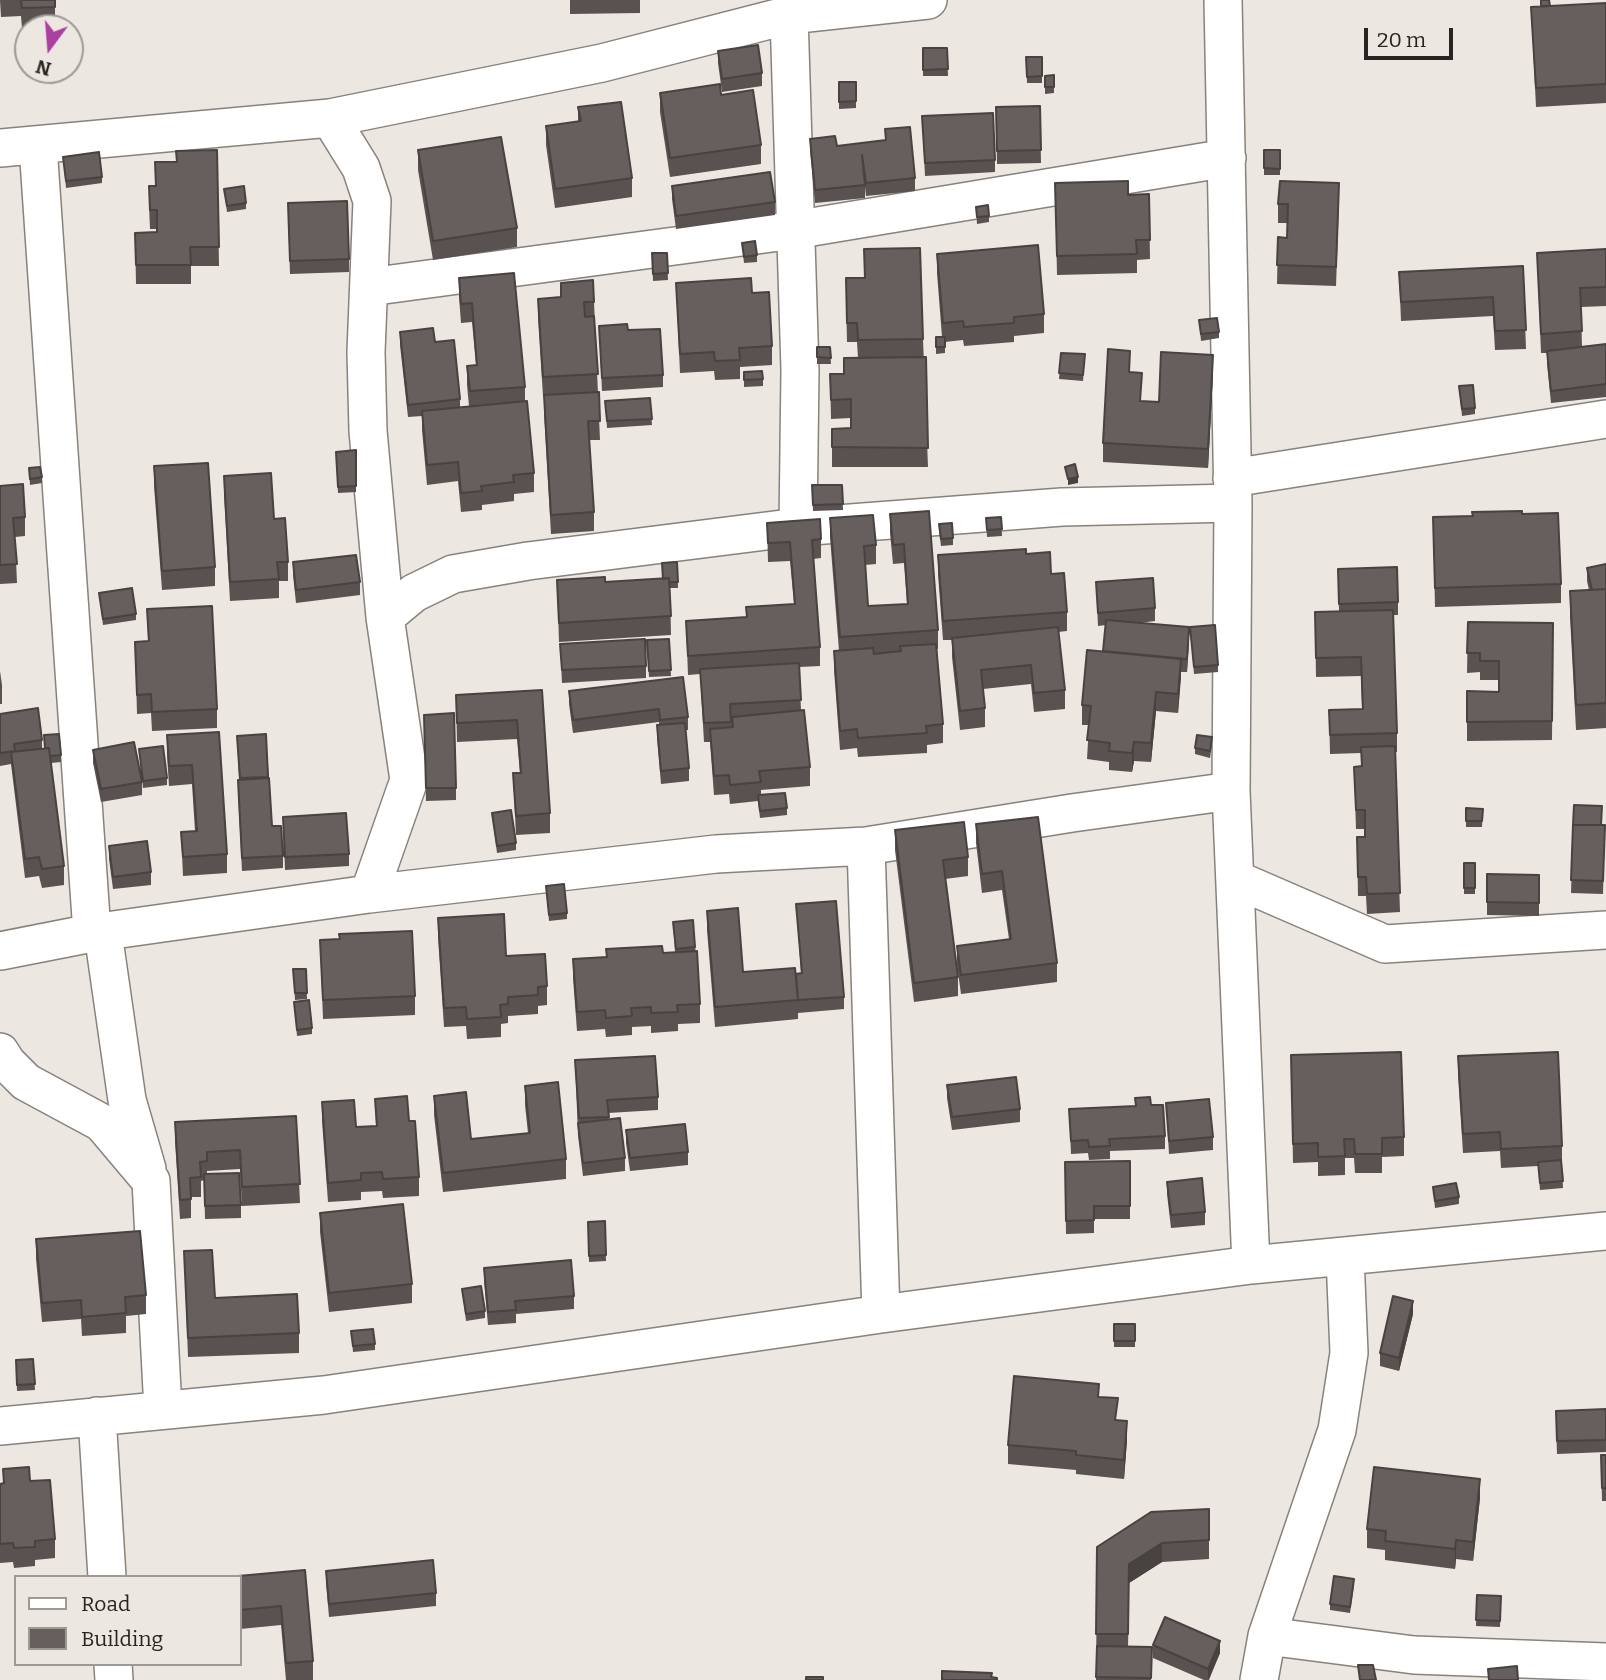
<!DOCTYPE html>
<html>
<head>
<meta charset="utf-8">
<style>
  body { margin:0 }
  #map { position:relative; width:1606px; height:1680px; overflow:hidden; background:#ece7e0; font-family:Bitter,serif }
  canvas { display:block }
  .legend { position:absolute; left:14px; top:1575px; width:228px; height:91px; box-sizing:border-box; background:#ece7e0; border:2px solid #9d9994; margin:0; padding:9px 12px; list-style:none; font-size:21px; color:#272523 }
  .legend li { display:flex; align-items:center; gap:14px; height:35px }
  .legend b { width:35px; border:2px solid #9d9994 }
  .north { position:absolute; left:14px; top:14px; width:70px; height:70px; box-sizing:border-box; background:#ece7e0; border:2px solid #9d9994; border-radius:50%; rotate:196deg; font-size:19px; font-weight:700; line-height:28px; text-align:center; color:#272523 }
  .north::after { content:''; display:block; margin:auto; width:24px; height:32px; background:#aa40a1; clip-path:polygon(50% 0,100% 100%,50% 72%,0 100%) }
  .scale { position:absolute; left:1364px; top:28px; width:89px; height:32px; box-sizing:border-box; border:4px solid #272523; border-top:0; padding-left:9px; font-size:21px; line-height:24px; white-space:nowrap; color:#272523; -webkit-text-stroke:5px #ece7e0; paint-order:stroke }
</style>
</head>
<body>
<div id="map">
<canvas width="1606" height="1680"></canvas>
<ul class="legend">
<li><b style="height:9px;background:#fff"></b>Road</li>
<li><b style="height:19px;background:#675f5d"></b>Building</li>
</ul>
<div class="north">N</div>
<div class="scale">20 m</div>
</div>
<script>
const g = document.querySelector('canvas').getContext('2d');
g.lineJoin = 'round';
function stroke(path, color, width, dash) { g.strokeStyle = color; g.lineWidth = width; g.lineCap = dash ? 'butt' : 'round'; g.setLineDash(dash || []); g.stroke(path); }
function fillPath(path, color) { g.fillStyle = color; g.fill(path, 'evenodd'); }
const minor = new Path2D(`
  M1223,0l10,503 -2,288 20,474
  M789,15l11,355 -2,157
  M330,118l31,50 11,33 -6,151 2,79 17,186 24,163 -40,114
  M38,146l54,787
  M0,148l330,-30 272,-55 187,-48 139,-15
  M369,287l425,-57 433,-72
  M1232,478l374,-59
  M385,617l29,-24 39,-19 75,-13 270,-34 264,-20 171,-4
  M866,846l15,468
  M1235,879l150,65 221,-14
  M103,933l24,167 20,69
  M0,951l92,-18 277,-39 347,-40 150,-8 206,-33 159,-22
  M0,1052l7,11 19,19 76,41 49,58 12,229
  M97,1416l10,161
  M0,1426l324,-31 557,-81 370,-49 355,-34
  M1267,1636l147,19 192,7
  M113,1664l1,16
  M1259,1680l8,-44 70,-206 12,-77 -4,-96`);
const wall = new Path2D(`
  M0,0h55v26l-33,2 -1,-12 -20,1z
  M570,0h70v13l-70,1z
  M1606,3v100l-70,4 -5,-100z
  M923,48h24l1,28h-25z
  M718,51l44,22v13l-40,6 -4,-29z
  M1026,57h16v26h-15z
  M1054,75v18l-9,1v-18z
  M839,82h17v26l-17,1z
  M660,93l61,2 40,50v19l-91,13 -10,-65z
  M1040,106l1,57 -44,1 -1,-57z
  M578,107l54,71v19l-77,11 -9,-63v-19l32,-4z
  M922,116l73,44v12l-70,4z
  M885,129l30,49v13l-49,5 -1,-9v11l-50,5 -5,-52v-12l27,7 48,-6z
  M217,150l2,116h-28v18h-55l-1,-51 22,-1v-3h-7l-1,-24 7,-19 20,-24z
  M418,150l99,78v19l-84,13 -15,-90z
  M1264,150h16v25h-16z
  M63,157l39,20v6l-36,5z
  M1055,183l73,12 21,-1 1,65 -13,1v13l-80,2z
  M672,186l103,16v13l-99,14 -4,-30z
  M224,189l22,14v6l-19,3z
  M1339,202l-3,84 -59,-2 1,-47 9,1 1,-15h-10v-19z
  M976,207l13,9v6l-12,2z
  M288,216l61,43v13l-59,2z
  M742,243l15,12v7l-13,1z
  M864,249l59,90 5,128h-96v-38l19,-1v-10l-20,1 -1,-45h14l14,-16 -1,-16h-10l-1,-44 18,-20z
  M1606,249v57l-25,1 1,40 24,-3v53l-55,6 -4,-39v-11h-6l-4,-100z
  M652,253h15l1,27 -15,1z
  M937,254l107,60v19l-30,3v6l-50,4 -1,-6 -18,2v11l-9,1v-17h6l-5,-64z
  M1523,266l3,83 -31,1 -2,-34 -92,5 -2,-49z
  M459,278l66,109v14l9,72v19l-20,2v7l-32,4v5l-21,2 -3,-31 -31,4 -5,-55v-14l-14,1 -8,-72v-13l35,10 25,57v8l9,-1 -2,-21v-19l9,-1 -4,-43 -11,1 -2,-26z
  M561,283l33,19 6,138h-11l5,72v19l-43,3 -7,-120v-18h-1l-5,-78v-19l23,-2z
  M676,283l76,10 20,53v19l-32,2v12l-25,1 -1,-9 -34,2z
  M1199,320l20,12v6l-18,3z
  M599,326l64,49v12l-61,4z
  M817,347h13l1,17h-14z
  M1061,353l24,1 -2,27 -24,-2z
  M744,372l19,7v7l-19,1z
  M1130,373l11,28 18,1 54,-28 -5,94 -105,-6v-19z
  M1459,386l16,22v6l-13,2z
  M650,398l2,27 -45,3 -2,-27z
  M356,450v42l-18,1 -2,-35z
  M154,466l61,101v19l-53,4 -8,-104z
  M29,468l13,9v6l-12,2z
  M224,476l50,43 14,43v19h-9v17l-49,3 -6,-106z
  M812,485h30l1,25 -30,1z
  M0,486l25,31v19l-10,1 2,46 -17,1z
  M929,511l9,119v19h-1l6,75v19l-16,2v8l-69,4 -1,-9 -17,2 -6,-80v-19h5l-9,-114v-19l46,27v19l-11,1 3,41 39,-2 -3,-41 -11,1 -3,-31v-19z
  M1522,514l39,70v19l-126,4 -2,-90z
  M1001,517l1,19 -15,1 -1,-19z
  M767,523l54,16v19l-8,1 7,88v19l-21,1 2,43 9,57v19l-49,4v5l26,13v7l-27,3 -2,-17 -28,3 -1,-10 -15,1 -4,-53h-6l-4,-68 -12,1 -2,-54 60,-4v-10l48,-3 -4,-43 -22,1z
  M939,530l14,8v7l-12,1z
  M1026,554l25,20 16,38v19l-9,1 7,58v19l-31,3 -3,-28 -48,5 2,19v19l-25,3 -8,-73v-17h-9l-5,-66v-19z
  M293,562l67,20v13l-64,8 -3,-28z
  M677,562l1,26h-8l1,47 -112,7 -2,-62 48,2 57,-3z
  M1606,564v164l-30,2 -6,-114v-25l19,-1 -2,-9v-13z
  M1338,569l60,33v13h-5l4,118v19h-2l5,160 -33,2 -1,-18h-8l-1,-59h8v-8h-9l-2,-62 7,-1v-13l-31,1 -1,-44 33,-1 -1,-33 -45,1 -1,-65 24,-1z
  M1096,582l59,26v13l-16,2 50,17 -2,32h-6l-3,41 -22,-2 -5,51 -17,-1 -2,11 -23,-2v-8l-22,-3 2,-34h-7v-20l21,-54 3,-26 -8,1z
  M99,593l37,21v6l-33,5z
  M147,609l70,100v19l-65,3 -1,-18 -14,1 -2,-72 13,-1z
  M1468,622l85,1 -1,117 -85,1v-50l32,1v-12h-19v-8l-13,1z
  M1190,627l28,38v7l-24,2z
  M669,639l2,37 -22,1 -2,-30z
  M560,644l86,22v12l-84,5z
  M0,671l2,14v19h-2z
  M683,677l5,40v13h-3l4,38v13l-28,3 -4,-46v-13h2v-3l-86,11 -4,-29v-13z
  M542,690l8,123v20l-34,2 -3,-62h7l-3,-34 -60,3 -1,-47z
  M0,714l42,26v8l19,7v7l-10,1 13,103v19l-22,3 -3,-12 -14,2 -14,-114 -11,2z
  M424,727l32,61v12l-30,1z
  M219,732l8,122v19l-44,3 -2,-44 14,-1 -3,-47 -23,2 -2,-32v-19z
  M266,734l6,92 11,30v12l-41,3 -4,-78v-13h1l-2,-44z
  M1212,744l-2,14 -15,-4v-6z
  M139,749l28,29v7l-24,3z
  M93,750l49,32v13l-41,7 -8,-39z
  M1466,808l17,1 -1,18h-16z
  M492,813l24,30v7l-19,3z
  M283,817l66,37v12l-64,4z
  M976,824l81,139v19l-96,12 -4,-29v-19l52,-7 -7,-49 -20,3 -6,-50z
  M1573,825h32l-2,69 -32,-1z
  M895,830l73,27v19l-23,3 13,98v19l-44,6 -19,-152z
  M109,846l42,26v13l-38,4 -4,-30z
  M1464,863h11v31h-11z
  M1487,874l52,1v41l-52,-1z
  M546,886l21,27v6l-18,2z
  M796,904l48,93v12l-46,4v-3v9l-83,8 -8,-97v-19l36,61 53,7 5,-6z
  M438,918l68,38 41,30v19l-9,1v8l-30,2v7l-7,1v13l-34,2 -1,-13 -22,1 -6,-90z
  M693,920l7,84v19l-22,1v7l-27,2v-7l-19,1v8l-26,2 -1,-8 -28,2 -4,-53v-19l102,-7 -2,-30z
  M320,940l95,56v19l-92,4z
  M293,969h13l1,30 -12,1z
  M294,1002l18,26v6l-15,2z
  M1291,1055l113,82v19l-22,1v16h-27l-1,-15h-9v17l-27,1v-14l-25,1z
  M1458,1056l104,90v19l1,23 -23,2 -2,-24 -37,2 -1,-17 -37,2 -5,-78z
  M575,1060l83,37v13l-50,3 1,7 16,38v13l-42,5 -5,-40z
  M947,1085l73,24v13l-68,8 -5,-32z
  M525,1086l41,73v20l-123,13 -9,-77v-19l37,43 57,-6 -3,-28z
  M1135,1098l16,7 14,31v13l-55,2v8l-21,1 -1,-7 -17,1 -2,-45 66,-3z
  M375,1099l34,22 10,56v19l-36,2 -1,-7 -21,1v8l-33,2 -6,-81v-19l34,25 20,-1z
  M1166,1103l47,34v13l-44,4z
  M296,1116l4,87 -58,3 -2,-37 -33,2v3l34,31v13l-36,1 -1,-39 -3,1v16h-10v21l-11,1 -5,-78v-19z
  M626,1130l62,22v13l-58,6 -4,-28z
  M1130,1161v58h-36v14l-28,1 -1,-72z
  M1167,1182l38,30v13l-34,3 -4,-34z
  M1433,1187l26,10v7l-24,4z
  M320,1213l92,71v19l-83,9 -9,-80z
  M605,1221l1,40 -17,1 -1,-40z
  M36,1239l110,56v19l-20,2v17l-44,3 -1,-17 -39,3 -6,-63z
  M184,1251l31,47 84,35v20l-111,4z
  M484,1268l90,28v13l-58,5v9l-28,2 -4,-44z
  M462,1289l23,22v7l-19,3z
  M1413,1314l-14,57 -19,-5v-13z
  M1114,1324h21v23h-21z
  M351,1331l24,13v6l-22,2z
  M33,1359l2,31 -18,1 -1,-31z
  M1099,1397l18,23 10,20 -3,39 -48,-5v-4l-68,-6v-19z
  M1606,1409v43l-49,2 -1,-30z
  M1601,1455h5v46h-4z
  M3,1469l27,12 25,58v19l-20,2v6l-21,2 -1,-6 -13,1v-79h3z
  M1480,1498l-7,63 -17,-2 -1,10 -70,-9v-10l-18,-2v-19z
  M1209,1509v50l-47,3 -33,21 -1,64h24l-1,33h-55l1,-133z
  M305,1570l8,91v19h-27l-5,-55 -41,4v-52z
  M326,1571l110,22v13l-107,11 -3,-34z
  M1354,1585l-4,28 -20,-3v-6z
  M1477,1595l24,1 -1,31 -24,-1z
  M1153,1645l67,8 -11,27h-5l-51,-22z`);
const shadedWall = new Path2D(`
  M1213,355v19l-5,94v-19z
  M1078,477v6l-10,2v-6z
  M1189,627v13l-2,32v-13z
  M1181,659v19l-3,35v-19z
  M1156,692v19l-5,51v-19z
  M1134,742v19l-2,11v-19z
  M1413,1301v13l-14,57v-13z
  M1127,1421v19l-3,39v-19z
  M1480,1479v19l-7,63v-19z
  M1456,1540v19l-1,10v-20z
  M1162,1543v19l-33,21 -1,70 1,-89z
  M1220,1641v12l-12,27v-11z`);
const building = new Path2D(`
  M21,0h34v7l-33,1z
  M1541,0h8l1,6h-9z
  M1606,3v81l-70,4 -5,-81z
  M758,45l4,28 -40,6 -4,-28z
  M923,48h24l1,21 -25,1z
  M1026,57h16v19l-15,1z
  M1054,75v12h-9v-11z
  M839,82h17v19l-17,1z
  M720,84l1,11 32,-5 8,55 -91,13 -10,-65z
  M621,102l11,76 -77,11 -9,-63 35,-5 -3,-14z
  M1040,106l1,44 -44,1 -1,-44z
  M993,113l2,47 -70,3 -3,-47z
  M910,127l5,51 -49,5 -4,-28 3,30 -50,5 -5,-51 25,-3 2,10 49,-6 -1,-11z
  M501,137l16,91 -84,13 -15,-91z
  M217,150l2,97h-29l1,18h-55l-1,-32 22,-1v-22h-7l-1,-24h7l-1,-24h22l-1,-11z
  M1264,150h16v19l-16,-1z
  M99,152l3,25 -36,4 -3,-24z
  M770,172l5,30 -99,14 -4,-30z
  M1128,181v14l21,-1 1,46h-14l1,14 -80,2 -2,-73z
  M1280,181l59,2 -3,84 -59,-2 1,-28 9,1 1,-34h-10z
  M244,186l2,17 -19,3 -3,-17z
  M347,201l2,58 -59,2 -2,-58z
  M988,205l1,11 -12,1 -1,-10z
  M755,241l2,14 -13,2 -2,-14z
  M1038,245l6,69 -30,3v6l-50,4 -1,-6 -20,2 -6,-69z
  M920,248l3,91 -65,1 -1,-17h-10l-1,-45h19l-1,-29z
  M1606,249v38l-26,1 2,43 -41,3 -4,-81z
  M652,253h15l1,20 -15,1z
  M1523,266l3,64 -31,1 -2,-34 -92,5 -2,-30z
  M514,273l11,114 -55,4 -3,-25 10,-1 -5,-62 -11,1 -2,-26z
  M751,278l1,15 17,-1 3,54 -33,2 1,12 -25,1 -1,-9 -34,2 -4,-71z
  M593,280l1,22h-10l1,15 9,-1 4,58 -55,3 -5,-78 23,-2v-14z
  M1217,318l2,14 -18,2 -2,-14z
  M627,324l1,6 32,-1 3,46 -61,3 -3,-52z
  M433,328l2,14 19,-2 6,59 -52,6 -8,-73z
  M936,337h9v10h-9z
  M1606,344v40l-55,7 -4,-40z
  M817,347h13l1,11 -14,-1z
  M1108,349l22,2 -1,21 13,1 -2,28 19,1 2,-50 52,3 -5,94 -105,-6z
  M1061,353l24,1 -2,21 -24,-2z
  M926,357l2,91 -96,-1v-18l19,-1v-29l-20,1 -1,-26h14v-16z
  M762,371l1,8 -19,1v-8z
  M1473,385l2,23 -13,1 -3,-23z
  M599,392l1,29h-12l6,91 -43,3 -7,-120z
  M650,398l2,21 -45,2 -2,-20z
  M527,401l7,72 -21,2 1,7 -33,4 1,5 -21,2 -3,-31 -31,3 -5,-54z
  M356,450v36l-18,1 -2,-35z
  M208,463l7,104 -53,4 -8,-105z
  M1075,464l3,13 -10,2 -3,-12z
  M40,467l2,10 -12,2 -1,-11z
  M271,473l3,46 11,-1 3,44h-11l2,17 -49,3 -6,-106z
  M23,484l2,33 -12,1 4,46 -17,1v-79z
  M812,485h30l1,19 -30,1z
  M929,511l9,119 -98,7 -10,-119 43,-3 3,30 -12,1 4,60 40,-2 -4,-60 -11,1 -3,-31z
  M1522,511v3l36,-1 3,71 -126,4 -2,-71 40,-1 -1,-4z
  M1001,517l1,12 -15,1 -1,-12z
  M820,519l1,20 -9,1 8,107 -132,9 -2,-35 61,-4 -1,-10 49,-3 -5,-62 -22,1 -1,-20z
  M952,523l1,15 -12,1 -2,-15z
  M1026,549v5l24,-2 1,22 13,-1 3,39 -124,9 -5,-66z
  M356,555l4,27 -64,8 -3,-28z
  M677,562l1,20h-9v-4l-6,1 -1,-16z
  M1606,564v25l-14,1 -5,-22z
  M1397,567l1,35 -59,2 -1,-35z
  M605,577v5l64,-4 2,38 -112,7 -2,-43z
  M1153,578l2,30 -57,5 -2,-31z
  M132,588l4,26 -33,5 -4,-26z
  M1606,589v114l-30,2 -6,-114z
  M212,606l5,103 -65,3 -1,-18 -14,1 -2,-53 14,-1 -2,-32z
  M1393,610l4,123 -67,2 -1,-25 34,-1 -2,-52 -45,1 -1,-46z
  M1106,620l83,7 -2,32 -84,-8z
  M1468,622l85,1 -1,98 -85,1v-31l32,1v-31h-19v-8h-13z
  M1215,625l3,40 -24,2 -4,-40z
  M1058,627l7,63 -31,3 -3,-28 -50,5 4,38 -25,3 -8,-73z
  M645,639l1,27 -84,4 -2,-26z
  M669,639l2,31 -22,1 -2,-31z
  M936,644l7,80 -17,2 1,7 -69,5 -1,-9 -17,2 -6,-80 39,-3 1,6 27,-3 -1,-5z
  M1087,650l94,9 -3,35 -22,-2 -5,51 -17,-1 -2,11 -23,-2 1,-8 -23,-3 4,-34 -9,-1z
  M799,663l2,37 -71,4 1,18 -27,1 -4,-54z
  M683,677l5,40 -28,3 -1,-11 -86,11 -4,-29z
  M542,690l8,123 -34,3 -3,-43h8l-4,-53 -60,3 -1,-28z
  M38,708l4,32 -28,4 1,7 -15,2v-39z
  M804,710l6,57 -51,4 2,11 -31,3 -1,-10 -15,1 -4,-47 23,-2 -1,-10z
  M454,713l2,75h-30l-2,-73z
  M685,723l4,45 -28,3 -4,-46z
  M219,732l8,122 -44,3 -2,-25 16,-1 -5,-66 -23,1 -2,-31z
  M59,734l2,21 -11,1 -1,-8h-4l-1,-13z
  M266,734l2,43 -28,1 -3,-42z
  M1197,735l15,2 -2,14 -15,-3z
  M134,742l8,40 -41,7 -8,-39z
  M163,746l4,32 -24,3 -4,-32z
  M1395,746l5,147 -33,1 -1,-17h-8l-1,-40h8v-27h-9l-2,-43 8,-1 -1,-19z
  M49,748l15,118 -22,3 -3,-12 -14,2 -14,-107z
  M269,778l3,48h9l2,30 -41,2 -4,-78z
  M785,793l2,15 -27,3 -2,-16z
  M1574,805l28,1 -1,19h-28z
  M1466,808l17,1 -1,12h-16z
  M511,810l5,33 -19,3 -5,-33z
  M346,813l3,41 -64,3 -2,-40z
  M1038,817l19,146 -96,12 -4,-29 54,-7 -9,-68 -20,3 -6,-50z
  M964,822l4,35 -25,3 15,117 -44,6 -19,-153z
  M1573,825h32l-2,56 -32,-1z
  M147,841l4,31 -38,5 -4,-31z
  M1464,863h11v25h-11z
  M1487,874l52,1v28l-52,-1z
  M564,884l3,29 -18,2 -3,-29z
  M836,901l8,96 -46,3 -2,-26 6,-1 -6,-69z
  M738,908l5,64 52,-4 3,32 -83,7 -8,-96z
  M504,914l2,42 39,-2 2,32 -9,1v8l-30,2v7l-8,1 1,12 -34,2 -1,-12 -22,1 -6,-90z
  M693,920l2,27 -19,2 -3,-27z
  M412,931l3,65 -92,4 -3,-60 20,-1 -1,-5z
  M662,946l1,7 34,-2 3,53 -23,1 1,7 -27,1v-6l-20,1 1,8 -26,2 -1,-8 -28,2 -4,-53 34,-2 -1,-8z
  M293,969h13l1,24h-12z
  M309,1000l3,28 -15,2 -3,-28z
  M1401,1052l3,85 -22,1v16h-27l-1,-15h-10l1,17 -27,1v-14l-25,1 -2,-89z
  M1558,1052l4,94 -61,3 -1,-17 -37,2 -5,-78z
  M655,1056l3,41 -51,3 2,17 -30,1 -4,-58z
  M1016,1077l4,32 -68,8 -5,-32z
  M558,1082l8,77 -123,14 -9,-77 32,-4 5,47 59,-6 -5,-47z
  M407,1096l2,25h6l4,56 -36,2 -1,-7 -21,1v7l-33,3 -6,-81 32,-2 2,27 21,-1 -2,-27z
  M1150,1097l1,8h12l2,31 -56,3 1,7 -21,1 -1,-7 -17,1 -2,-32 67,-3 -1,-8z
  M1209,1099l4,38 -44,4 -3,-38z
  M296,1116l4,68 -58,3 -2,-37 -33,2v9l-7,1 1,15 -11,1 1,21 -11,1 -5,-78z
  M620,1118l5,40 -42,5 -5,-40z
  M685,1124l3,28 -58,6 -4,-28z
  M1561,1160l2,21 -23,2 -2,-21z
  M1130,1161v45h-36v14l-28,1 -1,-59z
  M239,1173l2,32 -36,1 -1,-32z
  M1202,1178l3,34 -34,3 -4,-33z
  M1456,1183l3,14 -24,4 -2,-14z
  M403,1204l9,80 -83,9 -9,-80z
  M605,1221l1,34 -17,1 -1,-34z
  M140,1231l6,64 -21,2 1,16 -44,4 -1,-17 -39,3 -6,-64z
  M212,1250l3,48 82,-4 2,39 -111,5 -4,-87z
  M571,1260l3,36 -59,5 1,9 -28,2 -4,-44z
  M481,1286l4,25 -19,3 -4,-25z
  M1393,1296l20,5 -14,57 -19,-5z
  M1114,1324h21v17h-21z
  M373,1329l2,15 -22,2 -2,-15z
  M33,1359l2,25 -18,1 -1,-25z
  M1014,1376l85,8 -1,13 20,1 -3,22 12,1 -3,39 -48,-5v-4l-68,-6z
  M1606,1409v31l-49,1 -1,-30z
  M1601,1455h5v33h-4z
  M29,1467l1,14 20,-1 5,59 -20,2v6l-21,1 -1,-5 -13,1v-60l4,-1 -1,-14z
  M1374,1467l106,12 -7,63 -17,-2 -1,9 -70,-8 1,-10 -19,-2z
  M1209,1509v31l-47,3 -33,21 -1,70h-32l1,-87 54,-35z
  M433,1560l3,33 -107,11 -3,-33z
  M305,1570l8,91 -27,2 -5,-57 -41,4v-33h-13z
  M1334,1576l20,3 -4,28 -20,-3z
  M1477,1595l24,1 -1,25 -24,-1z
  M1165,1617l55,24 -12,28 -55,-24z
  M1097,1646l55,1 -1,31 -55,-1z
  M1358,1665h15l3,15h-16z
  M1517,1666l1,14h-29l-1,-11z
  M942,1671l50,2 -1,4 6,1v2h-55z
  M806,1677h17v3h-17z`);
stroke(minor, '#87827c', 40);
stroke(minor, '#fff', 37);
fillPath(wall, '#595250');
fillPath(shadedWall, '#484241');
fillPath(building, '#675f5d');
stroke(building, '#484241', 2);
</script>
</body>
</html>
